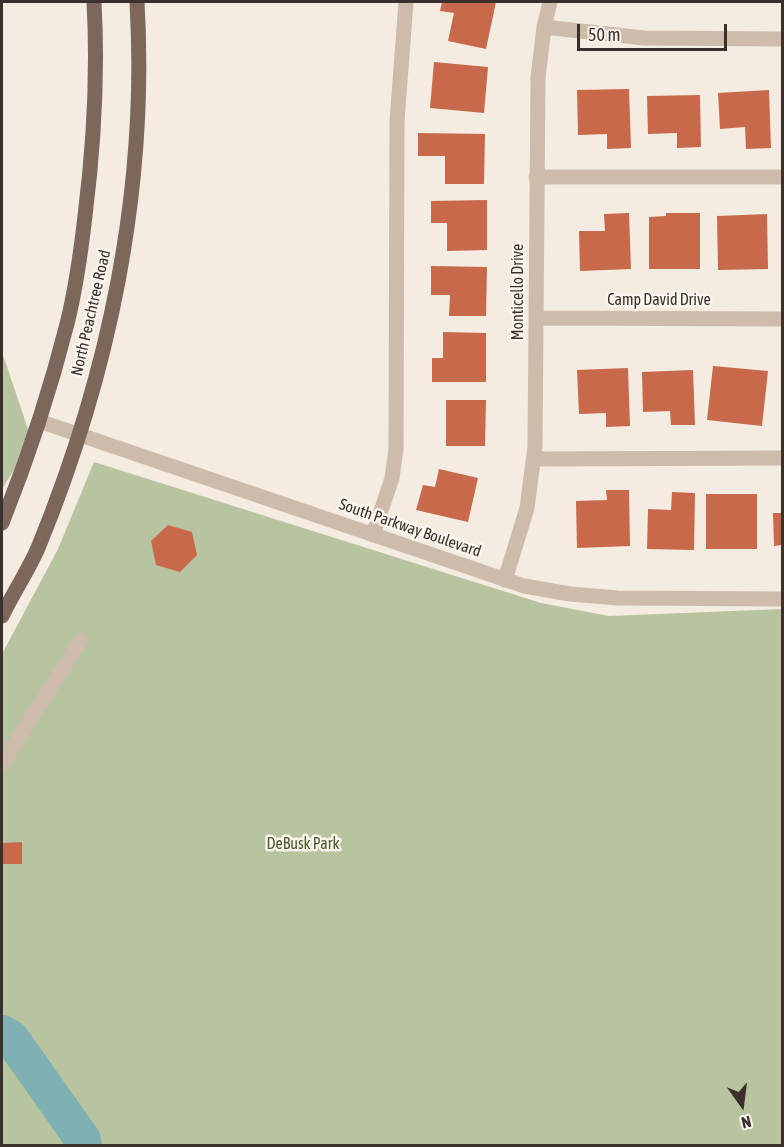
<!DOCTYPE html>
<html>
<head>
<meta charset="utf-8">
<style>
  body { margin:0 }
  #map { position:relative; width:784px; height:1147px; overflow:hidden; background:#f4ebe1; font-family:"Asap Condensed",sans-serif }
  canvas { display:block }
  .frame { position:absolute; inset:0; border:3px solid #3b302b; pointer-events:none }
  .north { position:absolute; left:712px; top:1075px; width:60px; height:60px; -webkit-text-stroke:4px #fbf5ee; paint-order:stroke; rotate:166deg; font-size:16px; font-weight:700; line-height:24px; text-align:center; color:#3b302b }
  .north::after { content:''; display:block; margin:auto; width:21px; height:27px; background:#3b302b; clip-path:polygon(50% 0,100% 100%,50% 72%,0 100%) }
  .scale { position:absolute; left:577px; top:24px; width:150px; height:27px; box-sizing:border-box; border:3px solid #3b302b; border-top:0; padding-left:8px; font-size:18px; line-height:21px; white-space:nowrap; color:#3b302b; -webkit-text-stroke:4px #fbf5ee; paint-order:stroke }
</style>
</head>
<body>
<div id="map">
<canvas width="784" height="1147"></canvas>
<div class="frame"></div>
<div class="north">N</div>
<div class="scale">50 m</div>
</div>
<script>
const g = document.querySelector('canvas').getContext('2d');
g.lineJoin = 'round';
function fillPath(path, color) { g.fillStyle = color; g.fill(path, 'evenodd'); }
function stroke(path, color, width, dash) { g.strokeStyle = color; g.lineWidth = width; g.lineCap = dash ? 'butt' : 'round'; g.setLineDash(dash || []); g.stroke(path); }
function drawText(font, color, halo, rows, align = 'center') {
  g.font = font + ' "Asap Condensed",sans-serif'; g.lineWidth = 5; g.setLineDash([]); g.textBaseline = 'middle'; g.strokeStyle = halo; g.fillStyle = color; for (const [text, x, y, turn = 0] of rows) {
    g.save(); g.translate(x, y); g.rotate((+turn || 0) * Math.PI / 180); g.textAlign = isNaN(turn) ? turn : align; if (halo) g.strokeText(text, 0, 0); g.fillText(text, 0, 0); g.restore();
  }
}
const green = new Path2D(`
  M2,352l30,89 -30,48z
  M94,462l447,141 68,13 173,-7v536l-780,1v-492l56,-105z`);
const river = new Path2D(`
  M2,1033l9,5 72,102 1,6`);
const building = new Path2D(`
  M442,2h54l-10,47 -38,-8 6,-28 -14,-2z
  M434,62l54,5 -4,46 -54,-5z
  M629,89l2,59 -24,1v-15l-29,1 -1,-45z
  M769,90l2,58 -25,1 -1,-22 -25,2 -2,-36z
  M700,95l1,52 -24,1v-15l-29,1 -1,-38z
  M418,133l67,1 -1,50h-39v-28h-27z
  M487,200v50l-40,1v-28h-16v-22z
  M629,213l2,56 -51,2 -1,-40h26l-1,-17z
  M666,213h34v56h-51v-52l17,-1z
  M767,214l1,55 -50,1 -1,-54z
  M431,266l56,1 -1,49h-37l1,-21h-19z
  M443,332l43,1v49h-54v-24h11z
  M713,366l55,5 -6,55 -55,-6z
  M628,368l2,58 -24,1v-14l-27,1 -2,-44z
  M693,370l2,55h-24l-1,-14 -27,1 -1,-40z
  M446,400h40l-1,46h-39z
  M439,469l39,9 -10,44 -52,-12 7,-25 12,2z
  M606,490h23l1,56 -53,2 -1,-47 31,-1z
  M672,492l23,1 -1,57 -47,-1 1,-40 23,1z
  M706,494h51v55h-51z
  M773,513h9v32l-8,1z
  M168,525l24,7 5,23 -17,17 -24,-7 -5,-24z
  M22,842v22h-20v-21z`);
const minor = new Path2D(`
  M544,27l100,11 138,1
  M536,177h246
  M536,318l246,1
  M39,421l485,165 46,8 48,4 164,1
  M534,459l248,-1
  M373,535l19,-57 4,-29 1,-328 9,-119
  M505,580l22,-72 8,-61 3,-369 6,-51 6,-25
  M2,764l79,-124`);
const major = new Path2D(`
  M2,523c26,-65 48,-132 65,-199 9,-36 14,-73 18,-108 9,-72 13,-143 9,-214
  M2,616c11,-23 26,-45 36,-68 71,-173 110,-359 99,-546`);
const streetNames = [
  ["Monticello Drive",518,292,-90],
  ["Camp David Drive",659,300],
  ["North Peachtree Road",91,313,-77],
  ["South Parkway Boulevard",410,528,19]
];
const parkNames = [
  ["DeBusk Park",303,844]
];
fillPath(green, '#b8c4a0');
stroke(river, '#7fb0b2', 36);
fillPath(building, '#c8694b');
stroke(minor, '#cdbbac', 15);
stroke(major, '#7d675c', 15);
drawText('16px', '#3b302b', '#fbf5ee', streetNames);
drawText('16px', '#4a5a2e', '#fbf5ee', parkNames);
</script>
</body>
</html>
